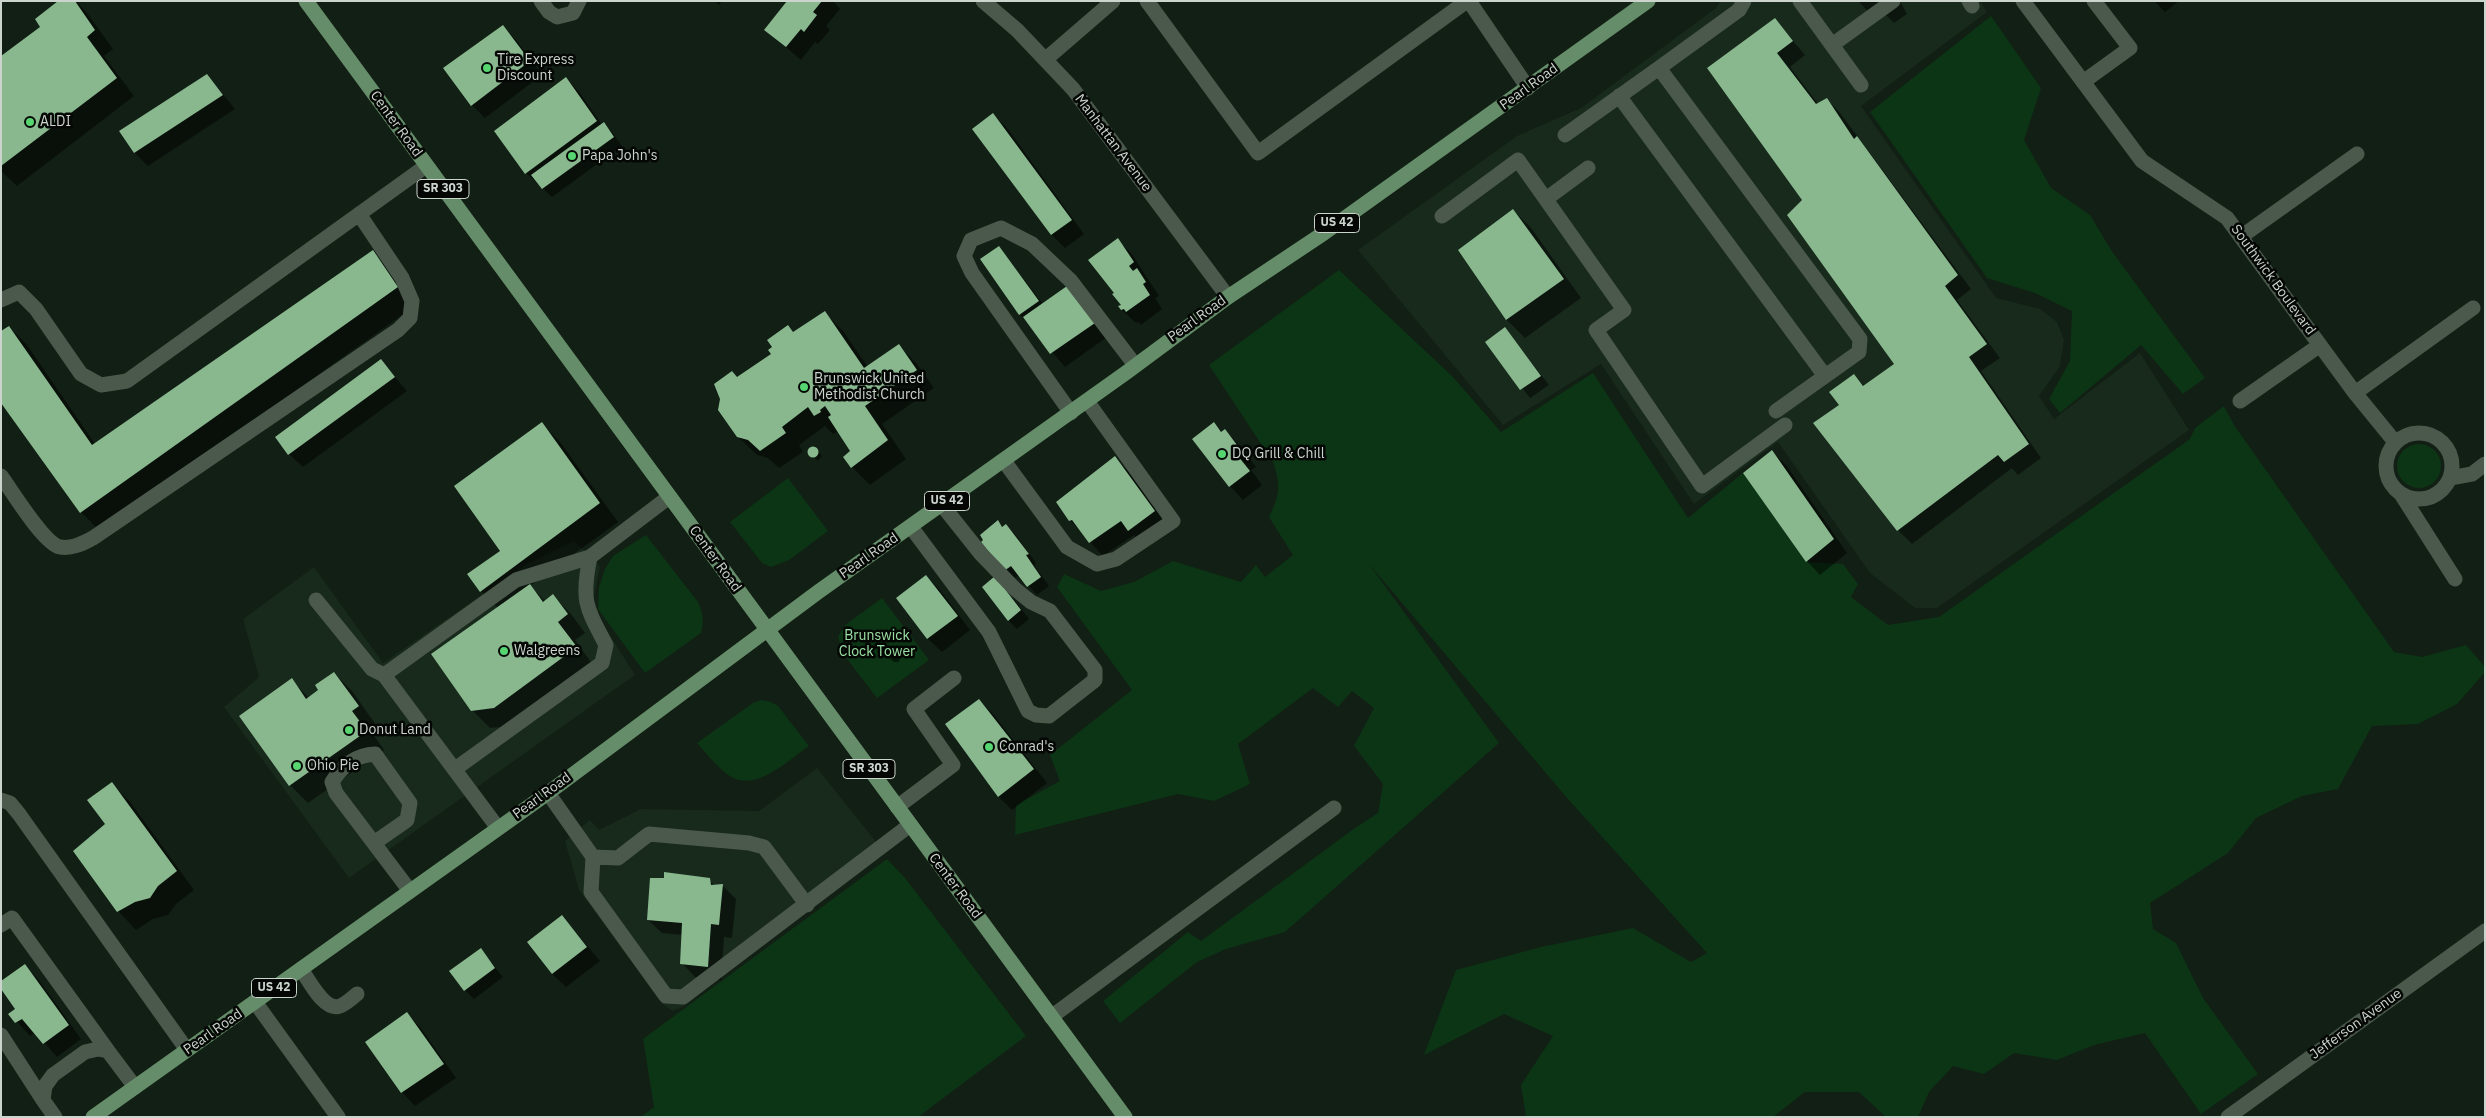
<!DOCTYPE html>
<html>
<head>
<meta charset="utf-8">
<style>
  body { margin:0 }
  #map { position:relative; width:2486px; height:1118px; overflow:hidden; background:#121f14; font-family:"IBM Plex Sans",sans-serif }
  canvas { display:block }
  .frame { position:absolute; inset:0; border:2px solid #ccd5cd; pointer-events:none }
</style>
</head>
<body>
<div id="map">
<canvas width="2486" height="1118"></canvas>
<div class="frame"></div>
</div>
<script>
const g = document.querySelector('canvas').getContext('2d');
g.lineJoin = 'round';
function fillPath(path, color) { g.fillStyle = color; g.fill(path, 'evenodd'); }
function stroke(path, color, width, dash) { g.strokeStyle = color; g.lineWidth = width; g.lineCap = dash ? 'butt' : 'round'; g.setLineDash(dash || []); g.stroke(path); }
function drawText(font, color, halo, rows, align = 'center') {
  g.font = font + ' "IBM Plex Sans",sans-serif'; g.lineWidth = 5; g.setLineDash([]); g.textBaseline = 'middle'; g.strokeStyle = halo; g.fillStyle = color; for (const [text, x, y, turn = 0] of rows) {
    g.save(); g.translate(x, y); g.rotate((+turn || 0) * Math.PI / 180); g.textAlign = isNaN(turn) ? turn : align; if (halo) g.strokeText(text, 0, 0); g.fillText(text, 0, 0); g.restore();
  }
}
const built = new Path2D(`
  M1720,1h260l7,11 -126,94 135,192 44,11 17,13 7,18 -4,26 -21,30 15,23 86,-66 49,77 -252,178h-22l-45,-35 -92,-131 -84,62 -93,-140 -98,61 -145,-175 159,-114 64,-28 135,-100z
  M574,541l26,25 -8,41 43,68 -286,203 -125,-171 35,-30 -16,-58 71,-52 69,96 142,-98z
  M817,768l68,85 -201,153 -11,5 -11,-7 -83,-114 -14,-49 25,-21 9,10 42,-21 118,2z`);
const green = new Path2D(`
  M1991,16l50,72 -17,52 27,48 39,27 21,35 94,128 -22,16 -42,-49 -81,68 -11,-14 21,-38 2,-50 -37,-18 -48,-15 -117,-166z
  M1339,270l113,106 49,56 92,-59 95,145 55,-45 63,89 37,2 15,20 -7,13 37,28 51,-8 251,-178 5,-11 29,-22 10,19 160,227 28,5 44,-12 19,22v5l-28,32 -39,20 -46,2 -34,63 -36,7 -46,22 -28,35 -78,50 3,26 23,14 27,55 55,76 -57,40 -56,-81 -51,12 -37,15 -43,-7 -30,21 -31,-8 -24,26 -11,25h-32l-27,-25h-54l-32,25h-247l-5,-32 32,-49 -49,-22 -80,41 32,-85 85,-23 92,-19 58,34 16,-9 -140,-155 -198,-234 130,179 -214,189 -59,17 -29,13 -77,61 -17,-22 85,-69 13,9 154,-113 23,-15 5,-29 -29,-38 20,-38 -22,-17 -14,16 -25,-19 -75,56 12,40 -36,17 -36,-7 -163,41 1,-30 44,-24 -10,-26 82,-65 -75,-103 7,-13 37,17 33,-9 39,-21 68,21 15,-17 9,12 28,-22 -24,-38c11,-23 12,-31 4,-55l-64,-97z
  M2397 466a22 22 0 1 1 44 0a22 22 0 1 1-44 0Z
  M788,478l40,53 -39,29 -18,7 -9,-4 -32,-41z
  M646,535l52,67c5,11 6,19 3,31l-56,40 -47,-64 1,-22 6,-18 8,-13z
  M882,598l47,62 -52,38 -33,-43 -6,-18 7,-12z
  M761,700l10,2 7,4 31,40c-22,15 -55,49 -82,28 -11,-8 -21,-21 -30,-31l56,-40z
  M887,859l18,19 121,158 -108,81h-277l13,-10 -11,-68z`);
const shadow = new Path2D(`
  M60,1h16l11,12 26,36 -9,7 30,40 -117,90 -16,-15v-113l40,-30z
  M714,1h8l-3,4z
  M789,1h44l7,8 -14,17 4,4 -12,14 -3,-2 -14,18 -35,-30z
  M1858,1h42l7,13 -13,9 -11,-11 -8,7z
  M2154,1h25l-14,11z
  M1775,20l30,35 -15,12 28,37 9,-5 13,14 131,176 -14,11 43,58 -19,13 60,87 -23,17 -6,-7 -100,76 -14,-14 -83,-106 26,-19 13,-30 11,12 31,-23 -92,-164 -95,-132z
  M502,26l14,14 26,35 -57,43 -13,-13z
  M207,75l28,34 -87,57 -13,-13 -14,-21z
  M566,78l13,14 23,33 2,-1 8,8 10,14 -70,51 -26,-24 -31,-42z
  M993,115l14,13 77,106 -19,14 -14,-14z
  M1513,210l18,18 50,70 -56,40 -18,-18 -48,-70z
  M1117,240l14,13 28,43 -4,2 7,11 -21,16 -3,-3 -2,1 -14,-13 1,-4 -8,-13z
  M999,247l44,57 23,-16 41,49 -42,30 -45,-53 -38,-55z
  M372,252l18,18 25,36 -316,224 -18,-18 -80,-111 8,-74 18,18 68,99z
  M825,313l18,18 25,36 31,-21 18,18 17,24 -52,36 24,35 -36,26 -18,-18v-16l-14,-20 -5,3 -8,-8 -26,19 4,7 -24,16 -11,-10 -11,-3 -19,-18v-59l34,-23 16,-28 7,6z
  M1505,329l44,56 -19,13 -43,-56z
  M381,361l26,30 -104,76 -14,-13z
  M542,424l18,18 58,80 -88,64 16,16 7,-6 18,18 14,19 -10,7 19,26 -82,60 -22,2 -18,-18 26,-102 -17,-17 20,-40z
  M1214,424l8,8 3,-2 13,14 18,23 -5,3 11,15 -19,15 -13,-14 -36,-47z
  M812,447l3,1 7,8 -4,5 -10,-9z
  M1772,452l14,13 61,88 -27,22 -13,-14z
  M1114,458l14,13 40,54 -25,19 -9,-9 -31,21 -33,-36z
  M998,522l5,5 3,-2 9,9 21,29 -2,2 15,21 -12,9 -18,-20 -5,4 -31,-37z
  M926,576l14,14 30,40 -28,22 -14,-13 -31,-40z
  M1004,587l25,32 -12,10 -9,-9z
  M890,652l6,1 4,4 -1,5h-5l-5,-4z
  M334,673l18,18 24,34 -6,4 14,21 -76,53 -18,-18 -49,-69 50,-36 18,18 11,-8z
  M979,700l14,14 54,69 -35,27 -14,-14z
  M112,784l18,18 64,88 -18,14 -8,11 -15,4 -17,11 -18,-19 -44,-60 33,-26z
  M709,880l6,6 7,-1 14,14 -4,39 -8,-1 -3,43 -26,-3 -13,-14 1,-28 -21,-2 -14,-13z
  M562,916l38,45 -34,26 -14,-13z
  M481,950l22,27 -29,22 -9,-9z
  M25,966l13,13 43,60 -24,18 -22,-25 -5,4 -20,-22 7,-5z
  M406,1014l14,13 36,51 -41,28 -13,-14z`);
const building = new Path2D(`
  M58,1h17l20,29 -8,7 30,41 -116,88v-110l39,-29 -5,-8z
  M787,1h35l-9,11 4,3 -13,17 -3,-3 -15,18 -22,-17z
  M1775,18l18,23 -16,12 39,51 11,-6 27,41 3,-3 101,139 -13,11 42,58 -18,13 60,87 -25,18 -6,-7 -101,76 -84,-108 26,-18 -10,-13 25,-18 9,12 31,-22 -107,-149 15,-15 -95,-132z
  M503,25l27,36 -59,45 -28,-38z
  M207,74l16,21 -89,58 -15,-22z
  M566,77l31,44 -72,53 -31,-43z
  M993,113l79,107 -21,15 -79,-106z
  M604,122l10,15 -72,52 -11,-14z
  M1513,209l51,70 -58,41 -48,-70z
  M1118,238l16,24 -5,4 4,5 4,-3 9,14 -3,2 7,11 -24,17 -2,-3 -3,1 -3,-4 3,-1 -9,-11 2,-1 -26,-33z
  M999,246l40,55 -20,14 -39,-56z
  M373,250l25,37 -318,226 -79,-110v-72l8,-5 83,119z
  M1067,286l28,37 -45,31 -27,-37z
  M825,311l39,57 35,-24 18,26 -52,36 23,34 -37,28 -8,-11 7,-6 -22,-34 3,-2 -6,-9 -5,4 1,2 -7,4 -6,-9 -26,20 4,6 -26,18 -12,-11 -11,-3 -19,-27 2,-11 -6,-15 18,-13 5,6 34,-23 -3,-4 4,-3 -5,-7 21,-15 5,7z
  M1505,327l36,49 -21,14 -35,-48z
  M381,359l14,18 -107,78 -13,-18z
  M542,422l58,81 -120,89 -13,-18 33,-23 -46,-65z
  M1214,422l7,10 4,-3 18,24 -5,3 12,15 -21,16 -37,-48z
  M807.5 452a5.5 5.5 0 1 1 11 0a5.5 5.5 0 1 1-11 0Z
  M1772,450l62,89 -28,23 -63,-89z
  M1115,456l40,55 -27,20 -7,-10 -32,22 -17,-23 -3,1 -13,-19z
  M998,520l4,7 4,-3 23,30 -3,1 15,22 -14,10 -16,-21 -7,5 -23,-29 2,-2 -3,-5z
  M926,575l32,41 -31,23 -31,-41z
  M995,576l26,34 -13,11 -26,-34z
  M530,584l13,18 10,-8 15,20 -10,8 19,25 -83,61 -23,3 -40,-57z
  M334,672l25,34 -7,5 15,20 -78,55 -50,-70 53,-38 14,21 12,-9 -3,-5z
  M979,699l55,70 -36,28 -53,-73z
  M112,782l65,89 -19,15 -8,12 -15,4 -18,10 -44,-61 32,-27 -18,-24z
  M664,872l46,6 1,7 12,-1 -4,41 -8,-1 -3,43 -28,-3 2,-41 -35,-3 3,-42h14z
  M562,915l25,32 -35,27 -25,-32z
  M481,948l14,20 -31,23 -15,-20z
  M25,964l44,61 -26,19 -21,-25 -7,4 -7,-9 7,-5 -14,-20v-8z
  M407,1012l37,52 -43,29 -36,-51z`);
const minor = new Path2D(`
  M541,1l8,11 8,5 16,-4 6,-12
  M983,1l34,29 56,59 155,208
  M1147,1l111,152 209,-152
  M1469,1l59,87
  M1744,1l-5,9 -80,58 201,271 -1,13 -83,59
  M1800,1l61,84
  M1969,1l3,5
  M2023,1l119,160 85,57 128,175 40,49
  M1832,45l61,-44
  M1046,59l67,-58
  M2083,82l47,-34 -36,-47
  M1619,96l206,280
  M1565,135l94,-67
  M1546,199l42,-31
  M1442,216l76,-56 106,150 -28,20 106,156 83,-61
  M2242,236l115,-82
  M1,300l18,-8 17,17 45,65 20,11 26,-4 299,-215
  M2355,393l118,-85
  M2240,401l80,-56
  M1071,413l-99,-140 -8,-17 7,-16 30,-12 31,16 39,37 64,84
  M2386 466a33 33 0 1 1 66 0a33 33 0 1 1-66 0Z
  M1004,461l63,86 30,17 19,-5 57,-38 -86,-120
  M1,476c11,15 43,68 59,71 13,2 23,-4 33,-9l305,-208 12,-12 2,-17 -10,-23 -43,-64
  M2450,478l22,-4 13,-10
  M2401,494l54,85
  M911,527l78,105 39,79 8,4 13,1 46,-36v-10l-45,-59 -19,-9 -16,-13 -34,-35 -39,-49
  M316,600l56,69 12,6 114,153
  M384,675l132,-95 74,-23
  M455,769l147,-106 4,-18c-20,-38 -25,-44 -16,-88l79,-60
  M548,793l45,64 -2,35 75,104 17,1 227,-172
  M1,800l9,3 9,11 168,236
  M897,807l56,-42 -39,-56 40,-31
  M374,843l33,-23 3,-17 -35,-49c-19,1 -33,12 -43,28l4,11 74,98
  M593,857l25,1 31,-24 100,9 15,4 43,58
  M1,925l11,-7 96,133
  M301,969c8,11 23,43 39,37 6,-2 12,-8 17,-12
  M255,1002l83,115
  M1051,1017l283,-209
  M1,1035l42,65
  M55,1117l-12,-17 2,-14 8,-11 32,-23 13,-3 10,2 27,36
  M2228,1117l257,-186`);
const major = new Path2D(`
  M306,1l819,1116
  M93,1117l455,-324 270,-201 309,-220 101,-75 96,-64 324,-232`);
const markers = [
  [487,68,5,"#57d570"],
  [30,122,5,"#57d570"],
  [572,156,5,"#57d570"],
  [804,387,5,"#57d570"],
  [1222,454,5,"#57d570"],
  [504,651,5,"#57d570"],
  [349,730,5,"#57d570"],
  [989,747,5,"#57d570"],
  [297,766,5,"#57d570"]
];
const shields = [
  [443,189,52],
  [1337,223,45],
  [947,501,45],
  [869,769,52],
  [274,988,45]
];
const shieldNames = [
  ["SR 303",443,189],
  ["US 42",1337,223],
  ["US 42",947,501],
  ["SR 303",869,769],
  ["US 42",274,988]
];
const poiNames = [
  ["Tire Express",497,60],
  ["Discount",497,76],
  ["ALDI",40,122],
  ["Papa John's",582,156],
  ["Brunswick United",814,379],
  ["Methodist Church",814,395],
  ["DQ Grill & Chill",1232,454],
  ["Walgreens",514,651],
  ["Donut Land",359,730],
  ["Conrad's",999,747],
  ["Ohio Pie",307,766]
];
const streetNames = [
  ["Pearl Road",1529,87,-36],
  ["Center Road",396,124,54],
  ["Manhattan Avenue",1113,143,53],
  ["Southwick Boulevard",2273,280,54],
  ["Pearl Road",1197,319,-36],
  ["Pearl Road",869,556,-35],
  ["Center Road",715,559,54],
  ["Pearl Road",542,796,-36],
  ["Center Road",955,886,53],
  ["Jefferson Avenue",2356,1024,-36],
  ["Pearl Road",213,1032,-35]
];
const parkNames = [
  ["Brunswick",877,636],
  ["Clock Tower",877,652]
];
fillPath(built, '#182a1b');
fillPath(green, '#0c3515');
fillPath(shadow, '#0007');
fillPath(building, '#89b88f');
stroke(minor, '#4b594c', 15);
stroke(major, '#658d69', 15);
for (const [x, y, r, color] of markers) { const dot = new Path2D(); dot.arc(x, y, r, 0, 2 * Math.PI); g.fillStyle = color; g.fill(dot); stroke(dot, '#040704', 2); }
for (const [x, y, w] of shields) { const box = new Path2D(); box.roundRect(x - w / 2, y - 9.5, w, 19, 4); g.fillStyle = '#040704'; g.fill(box); stroke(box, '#ccd5cd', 1); }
drawText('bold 12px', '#ccd5cd', null, shieldNames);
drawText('14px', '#ccd5cd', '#040704', poiNames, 'left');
drawText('14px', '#ccd5cd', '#040704', streetNames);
drawText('14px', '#9be0a3', '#040704', parkNames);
</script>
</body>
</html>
